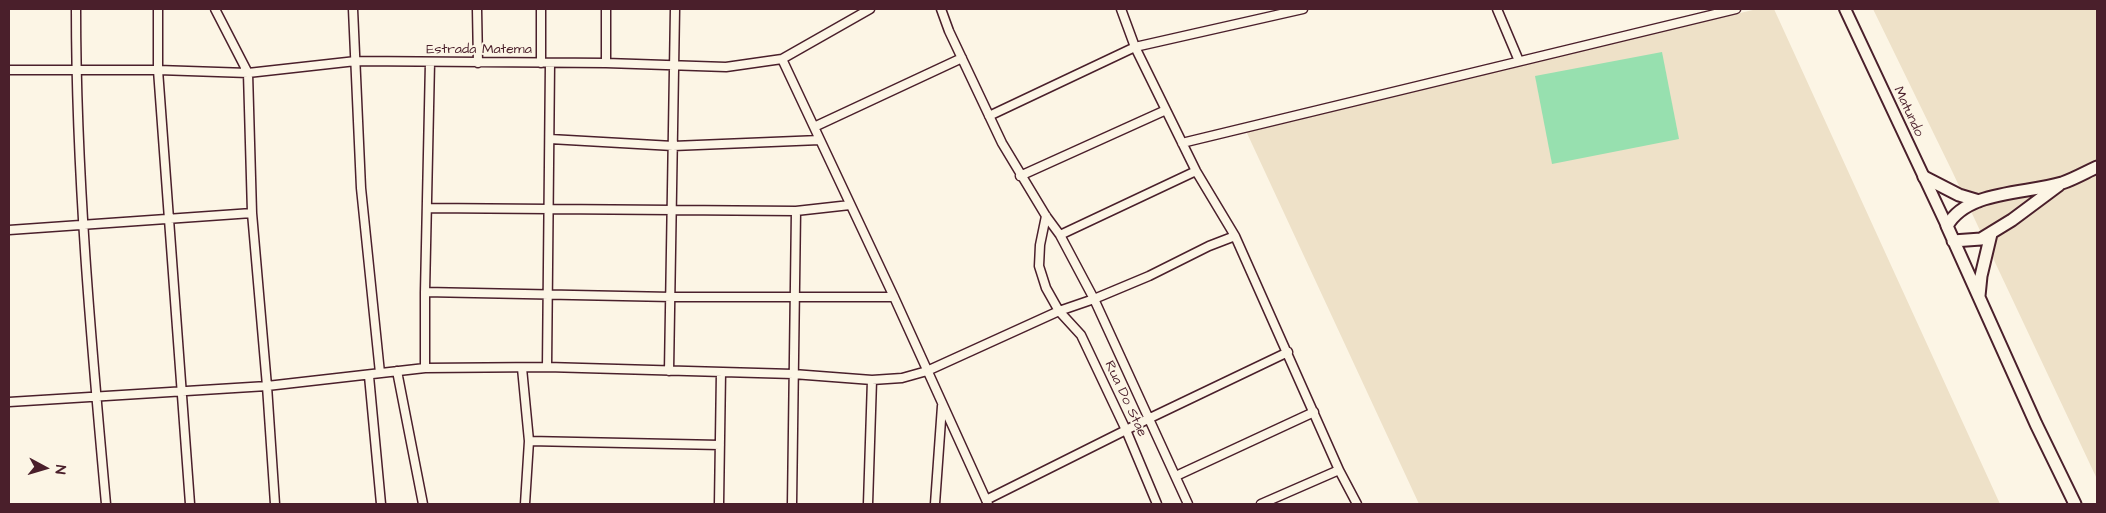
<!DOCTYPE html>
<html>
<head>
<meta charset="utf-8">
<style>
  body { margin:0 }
  #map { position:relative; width:2106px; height:513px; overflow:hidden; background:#fcf5e5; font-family:"Architects Daughter",sans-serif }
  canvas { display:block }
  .frame { position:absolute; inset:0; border:10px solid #4a1f2b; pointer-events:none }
  .north { position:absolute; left:20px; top:443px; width:50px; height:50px; -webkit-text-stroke:4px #fcf5e5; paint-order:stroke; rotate:96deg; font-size:14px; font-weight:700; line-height:20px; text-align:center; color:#4a1f2b }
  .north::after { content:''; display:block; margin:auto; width:18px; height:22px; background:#4a1f2b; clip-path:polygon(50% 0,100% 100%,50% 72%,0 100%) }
</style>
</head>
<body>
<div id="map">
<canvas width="2106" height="513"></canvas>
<div class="frame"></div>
<div class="north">N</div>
</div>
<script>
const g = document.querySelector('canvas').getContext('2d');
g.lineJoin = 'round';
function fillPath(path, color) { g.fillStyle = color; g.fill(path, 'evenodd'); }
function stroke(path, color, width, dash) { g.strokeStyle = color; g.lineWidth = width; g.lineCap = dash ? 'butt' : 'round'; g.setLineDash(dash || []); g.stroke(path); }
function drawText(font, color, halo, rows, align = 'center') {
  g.font = font + ' "Architects Daughter",sans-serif'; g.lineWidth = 4; g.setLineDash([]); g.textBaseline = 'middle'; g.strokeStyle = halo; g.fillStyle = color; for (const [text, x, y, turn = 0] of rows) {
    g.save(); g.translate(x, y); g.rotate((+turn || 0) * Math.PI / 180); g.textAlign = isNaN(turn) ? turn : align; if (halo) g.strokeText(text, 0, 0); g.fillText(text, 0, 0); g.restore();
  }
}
const built = new Path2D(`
  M1757,9h17l226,495h-581l-173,-373z
  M1873,9h224v470l-145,-308z`);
const green = new Path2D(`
  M1662,52l17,87 -127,25 -17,-88z`);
const minor = new Path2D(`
  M76,9c0,164 15,331 30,495
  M158,9v61l32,434
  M215,9l33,64 4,140 15,173 8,118
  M353,9l8,179 19,185
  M477,9l1,54
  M541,9v54
  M606,9v54
  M941,9l8,22 53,112 44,73 14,19 34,64 94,205
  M1121,9l14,38 61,124 39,65 104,234 18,34
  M1497,9l22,52
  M782,59l112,238 94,207
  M9,70h149l90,3 108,-12 250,2 120,4 56,-8 88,-50
  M989,116l146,-69 168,-38
  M814,127l148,-69
  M550,139l123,7 147,-6
  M1182,143l554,-134
  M1020,176l146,-66
  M427,208l369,3 54,-6
  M1046,216l-6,29 -1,21 7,22 13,23 22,24 45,95 31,74
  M9,230l243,-17
  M1060,235l136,-64
  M425,292l247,5h222
  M547,367l3,-304
  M425,368v-76l5,-230
  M522,368l7,73 -4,63
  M397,371l26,133
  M669,371l6,-362
  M369,376l12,128
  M9,402l258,-16 158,-18 122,-1 246,7 79,6 30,-2 25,-7 132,-60 35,-12 55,-23 60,-30 26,-10
  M529,441l191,4
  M1176,476l138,-64
  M986,500l164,-82 138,-66
  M719,504l2,-132
  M792,504l4,-293
  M868,504l4,-124
  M935,504l7,-98
  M1261,504l78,-34`);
const major = new Path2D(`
  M1845,9l102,217`);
const highway = new Path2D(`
  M1924,177l35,18 20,6
  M1953,241l28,-2 31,-19 47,-35
  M1979,296l2,-20 10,-42
  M2075,504l-39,-80 -89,-198c20,-36 79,-32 115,-43 12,-4 24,-11 35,-16`);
const streetNames = [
  ["Estrada Matema",479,50],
  ["Matundo",1908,112,65],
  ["Rua Do Stae",1125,399,65]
];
fillPath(built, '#eee1c8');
fillPath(green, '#97e0af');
stroke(minor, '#4a1f2b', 11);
stroke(major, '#4a1f2b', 14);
stroke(highway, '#4a1f2b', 15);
stroke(minor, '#fcf5e5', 8);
stroke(major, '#fcf5e5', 10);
stroke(highway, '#fcf5e5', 11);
drawText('14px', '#4a1f2b', '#fcf5e5', streetNames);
</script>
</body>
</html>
